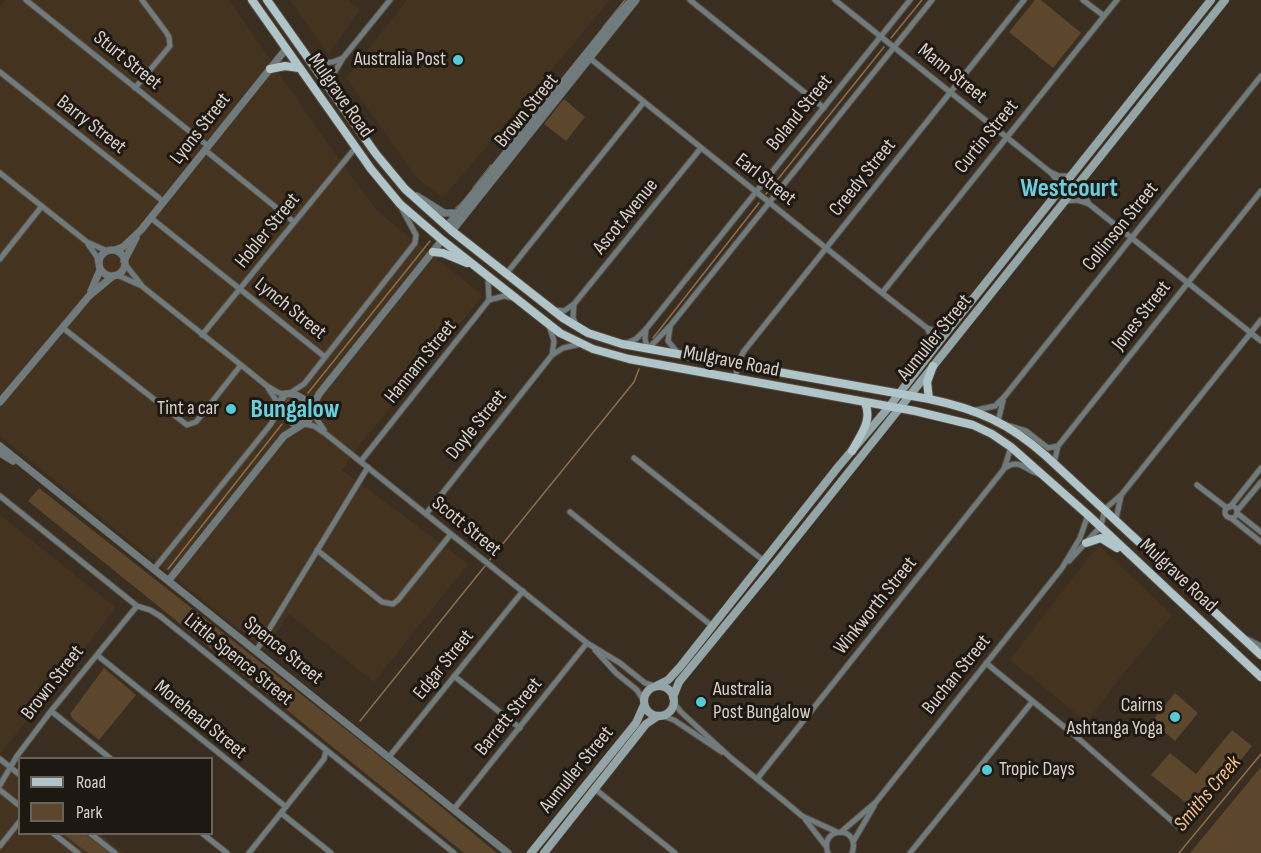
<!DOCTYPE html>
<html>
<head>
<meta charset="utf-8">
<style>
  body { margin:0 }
  #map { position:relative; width:1261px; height:853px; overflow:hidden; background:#3a2e20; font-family:"Sofia Sans Condensed",sans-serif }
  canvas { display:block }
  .legend { position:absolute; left:18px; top:757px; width:195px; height:78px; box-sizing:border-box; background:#1d1811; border:2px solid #68625a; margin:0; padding:8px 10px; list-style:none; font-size:18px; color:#d8d0c8 }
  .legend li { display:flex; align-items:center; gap:12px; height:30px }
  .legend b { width:30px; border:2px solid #68625a }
</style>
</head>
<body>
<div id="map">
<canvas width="1261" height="853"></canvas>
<ul class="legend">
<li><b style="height:8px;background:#afc5c9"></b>Road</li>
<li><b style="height:16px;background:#5c462c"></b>Park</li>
</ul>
</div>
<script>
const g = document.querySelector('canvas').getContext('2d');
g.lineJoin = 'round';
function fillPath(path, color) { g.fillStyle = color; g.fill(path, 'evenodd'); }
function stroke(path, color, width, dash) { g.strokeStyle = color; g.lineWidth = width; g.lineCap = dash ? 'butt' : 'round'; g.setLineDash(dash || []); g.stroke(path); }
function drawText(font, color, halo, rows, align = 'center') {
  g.font = font + ' "Sofia Sans Condensed",sans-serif'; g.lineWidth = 6; g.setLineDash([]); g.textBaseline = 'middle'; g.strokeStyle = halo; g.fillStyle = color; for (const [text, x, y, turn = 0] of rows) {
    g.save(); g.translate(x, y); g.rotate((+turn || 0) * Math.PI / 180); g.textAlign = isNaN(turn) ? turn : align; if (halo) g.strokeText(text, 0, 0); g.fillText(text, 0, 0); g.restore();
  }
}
const built = new Path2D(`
  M6,0h223l89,130 60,82 103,82v4l-120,145 -19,27 126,94 -94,118 -85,-68 -24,36 -265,-214v-428z
  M290,0h58l12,10 -32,44z
  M407,0h203l-167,198 -27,-21 -68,-97v-5z
  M0,515l116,93 -116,146z
  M1098,545l74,70 -53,64 -32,43 -77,-62z
  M0,756l19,14 1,64h80l25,19h-125z`);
const green = new Path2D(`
  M1035,0h6l40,33 -28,35 -44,-36z
  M564,99l21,18 -19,24 -22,-17z
  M291,398l11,5 5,10 -2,6c-11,3 -20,-5 -22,-16l3,-4z
  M39,488l338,266 120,99h-33l-436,-352z
  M104,668l32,27 -37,45 -26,-21 -3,-5z
  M1175,693l23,20 -23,28 -23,-20z
  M1232,730l20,16 -53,67 -48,-38 19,-22 26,21z
  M1261,767v86h-71z
  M63,834h22l24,19h-21z`);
const stream = new Path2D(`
  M603,27l22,-27
  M891,38l31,-38
  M504,150l19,-23
  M473,188l18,-23
  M766,194l118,-147
  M456,208l7,-7
  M653,338l106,-135
  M308,393l122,-152
  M488,562l146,-180 5,-13
  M168,569l114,-145
  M360,721l125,-155
  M1179,853l82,-99`);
const minor = new Path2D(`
  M26,0l182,146
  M690,0l134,108
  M835,0l215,172 9,4h12
  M1083,0l21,16
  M587,56l295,237 45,35 18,6
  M313,64l20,-2 10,-4
  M0,72l164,130
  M327,85l16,-27 47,-58
  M135,88l35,-42 -1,-9 -3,-5 -24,-32
  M205,150l89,72
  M0,173l87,69 20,9
  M1051,173l12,14
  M1080,182l3,11 6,11 172,137
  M1065,201l12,-1 12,4
  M151,218l174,139
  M88,244l9,13 1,6
  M0,259l42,-53
  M125,264l18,23 98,78 26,21 12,7 8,1
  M506,274l138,-172
  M117,275l25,11
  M882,293l235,-293
  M489,300l15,-4 10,2
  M574,304l-1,13 3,9
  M554,310l10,1 10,-7 127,-156
  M549,325l5,16 -2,14
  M63,328l124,97 9,-3 45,-57
  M670,328l-2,13 10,12
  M646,329l-1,10 3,10 22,-23 262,-326
  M928,330l5,9 1,8
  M202,335l154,-188
  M627,343l9,-4 10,-10 264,-329
  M735,379l4,-19 5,-9 280,-351
  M268,388l11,17
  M290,393l14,-9 111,-141 1,-8 -15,-28
  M976,410l19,-4 10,-10 256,-320
  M312,412l12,18
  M998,421l5,-20
  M304,424l10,2 12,8 261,209 33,20 25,20 10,3
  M1010,426l16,5 22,17 10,-2
  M634,458l130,103
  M361,461l128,-161 -1,-23
  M1054,463l4,-17 203,-255
  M1005,468c16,-10 19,2 34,6
  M1197,485l30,23
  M0,496l137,110 13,4 10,6 294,237
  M1225 512a6 6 0 1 1 12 0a6 6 0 1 1-12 0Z
  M1230,507l31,-39
  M1237,511l24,-29
  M570,512l142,114
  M1237,513l24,19
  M426,514l126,-159 11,-7 18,-4
  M1231,518l30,24
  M1116,519l5,-23
  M317,550l65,52 11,2 5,-4 53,-66
  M1069,561l32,-35 4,-17 17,-15 139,-174
  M154,569l117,-145 8,-16
  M1247,639l14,7
  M595,650l21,23 21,17 7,11
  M256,651l112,-184
  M97,655l189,152
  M986,663l93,76 102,90
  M454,676l66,52
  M673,702l8,10 50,46 52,42 19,16 35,16
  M51,711l59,47
  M660,715l14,5 48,32
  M389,757l134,-166
  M0,759l20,16
  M757,779l247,-310 7,-22
  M0,785l17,-29 34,-45 86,-105
  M595,789l80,64
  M0,790l20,16
  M454,809l133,-166
  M281,813l50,40
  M805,819l20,26
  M841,832l35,-30 186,-234 18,-30 8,-23
  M54,834l24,19
  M91,834l24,19
  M203,834l24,19
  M853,842l21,-36
  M0,846l20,-25
  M249,853l75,-94 2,-8
  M828,853c-10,-27 34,-28 24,0
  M910,853l122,-151`);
const tertiary = new Path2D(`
  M417,196l27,17h13
  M447,226l171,-212 14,-14
  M452,231l184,-231
  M99 263a13 13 0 1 1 26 0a13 13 0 1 1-26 0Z
  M115,250l8,-3 18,-17 145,-181
  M124,261l12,-23
  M91,291l9,-21
  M285,394c13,-2 22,6 27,18l-4,10c-14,7 -28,-5 -29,-19z
  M0,402l89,-106 24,-20
  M311,410l8,-16 123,-154
  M0,446l508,407
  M0,453l13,8
  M169,580l115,-144 19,-12`);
const secondary = new Path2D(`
  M656,686l12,-6 12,-13 158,-200 51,-60 56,-73 266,-334
  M644 701a15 15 0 1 1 30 0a15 15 0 1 1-30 0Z
  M673,697l6,-15 98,-120 448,-562
  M531,853l105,-130 8,-18
  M544,853l102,-129 12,-8`);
const primary = new Path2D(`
  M252,0l119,169 29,35 42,36 118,93 33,16 36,10 286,52 58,14 19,9 19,13 77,68 173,162
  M267,0l109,154 29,35 47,42 111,87 25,15 34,11 307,55c48,10 80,24 117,57l215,199
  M270,69l15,-3 14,2
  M433,252l10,1 24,10
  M929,399l-2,-17 6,-16
  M852,451c8,-16 21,-30 13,-48
  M1086,543l15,-5 16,10`);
const markers = [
  [458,60,6,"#53cbdb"],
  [231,409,6,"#53cbdb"],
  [701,702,6,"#53cbdb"],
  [1175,717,6,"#53cbdb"],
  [987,770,6,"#53cbdb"]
];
const poiNames = [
  ["Australia Post",446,60],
  ["Tint a car",219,409],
  ["Australia",713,690,"left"],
  ["Post Bungalow",713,713,"left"],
  ["Cairns",1163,706],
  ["Ashtanga Yoga",1163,729],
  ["Tropic Days",999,770,"left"]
];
const streetNames = [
  ["Sturt Street",127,61,39],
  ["Mann Street",952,74,39],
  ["Mulgrave Road",340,96,55],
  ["Brown Street",527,111,-51],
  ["Boland Street",800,113,-51],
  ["Barry Street",91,125,38],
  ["Lyons Street",201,129,-52],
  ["Curtin Street",987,137,-51],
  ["Creedy Street",863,178,-51],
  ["Earl Street",765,180,38],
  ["Ascot Avenue",626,217,-51],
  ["Collinson Street",1121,227,-51],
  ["Hobler Street",268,231,-51],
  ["Lynch Street",290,309,39],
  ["Jones Street",1142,316,-52],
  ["Aumuller Street",935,338,-51],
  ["Hannam Street",421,362,-51],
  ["Mulgrave Road",731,362,11],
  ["Doyle Street",477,425,-51],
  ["Scott Street",466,527,39],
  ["Mulgrave Road",1178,576,43],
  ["Winkworth Street",876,606,-51],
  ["Spence Street",283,651,39],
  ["Little Spence Street",238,660,39],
  ["Edgar Street",444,665,-51],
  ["Buchan Street",957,675,-51],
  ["Brown Street",53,683,-52],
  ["Barrett Street",509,717,-51],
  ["Morehead Street",200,720,39],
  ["Aumuller Street",577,770,-51]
];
const waterNames = [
  ["Smiths Creek",1208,794,-50]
];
const districtNames = [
  ["Westcourt",1069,189],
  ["Bungalow",295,410]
];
fillPath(built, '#44331f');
fillPath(green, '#5c462c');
stroke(stream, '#8b6e4c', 1.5);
stroke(minor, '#564b3e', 7);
stroke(tertiary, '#564b3e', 8);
stroke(secondary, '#564b3e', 9);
stroke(primary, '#564b3e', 10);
stroke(minor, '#707b7d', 5);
stroke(tertiary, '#707b7d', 7);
stroke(secondary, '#94a5a8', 8);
stroke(primary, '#afc5c9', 8);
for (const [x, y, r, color] of markers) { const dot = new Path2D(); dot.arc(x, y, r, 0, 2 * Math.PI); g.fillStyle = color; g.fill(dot); stroke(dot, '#1d1811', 2); }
drawText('20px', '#d8d0c8', '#1d1811', poiNames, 'right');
drawText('20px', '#d8d0c8', '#1d1811', streetNames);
drawText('italic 21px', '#efbf86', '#1d1811', waterNames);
drawText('bold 26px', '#67d1e0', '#1d1811', districtNames);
</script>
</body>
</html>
